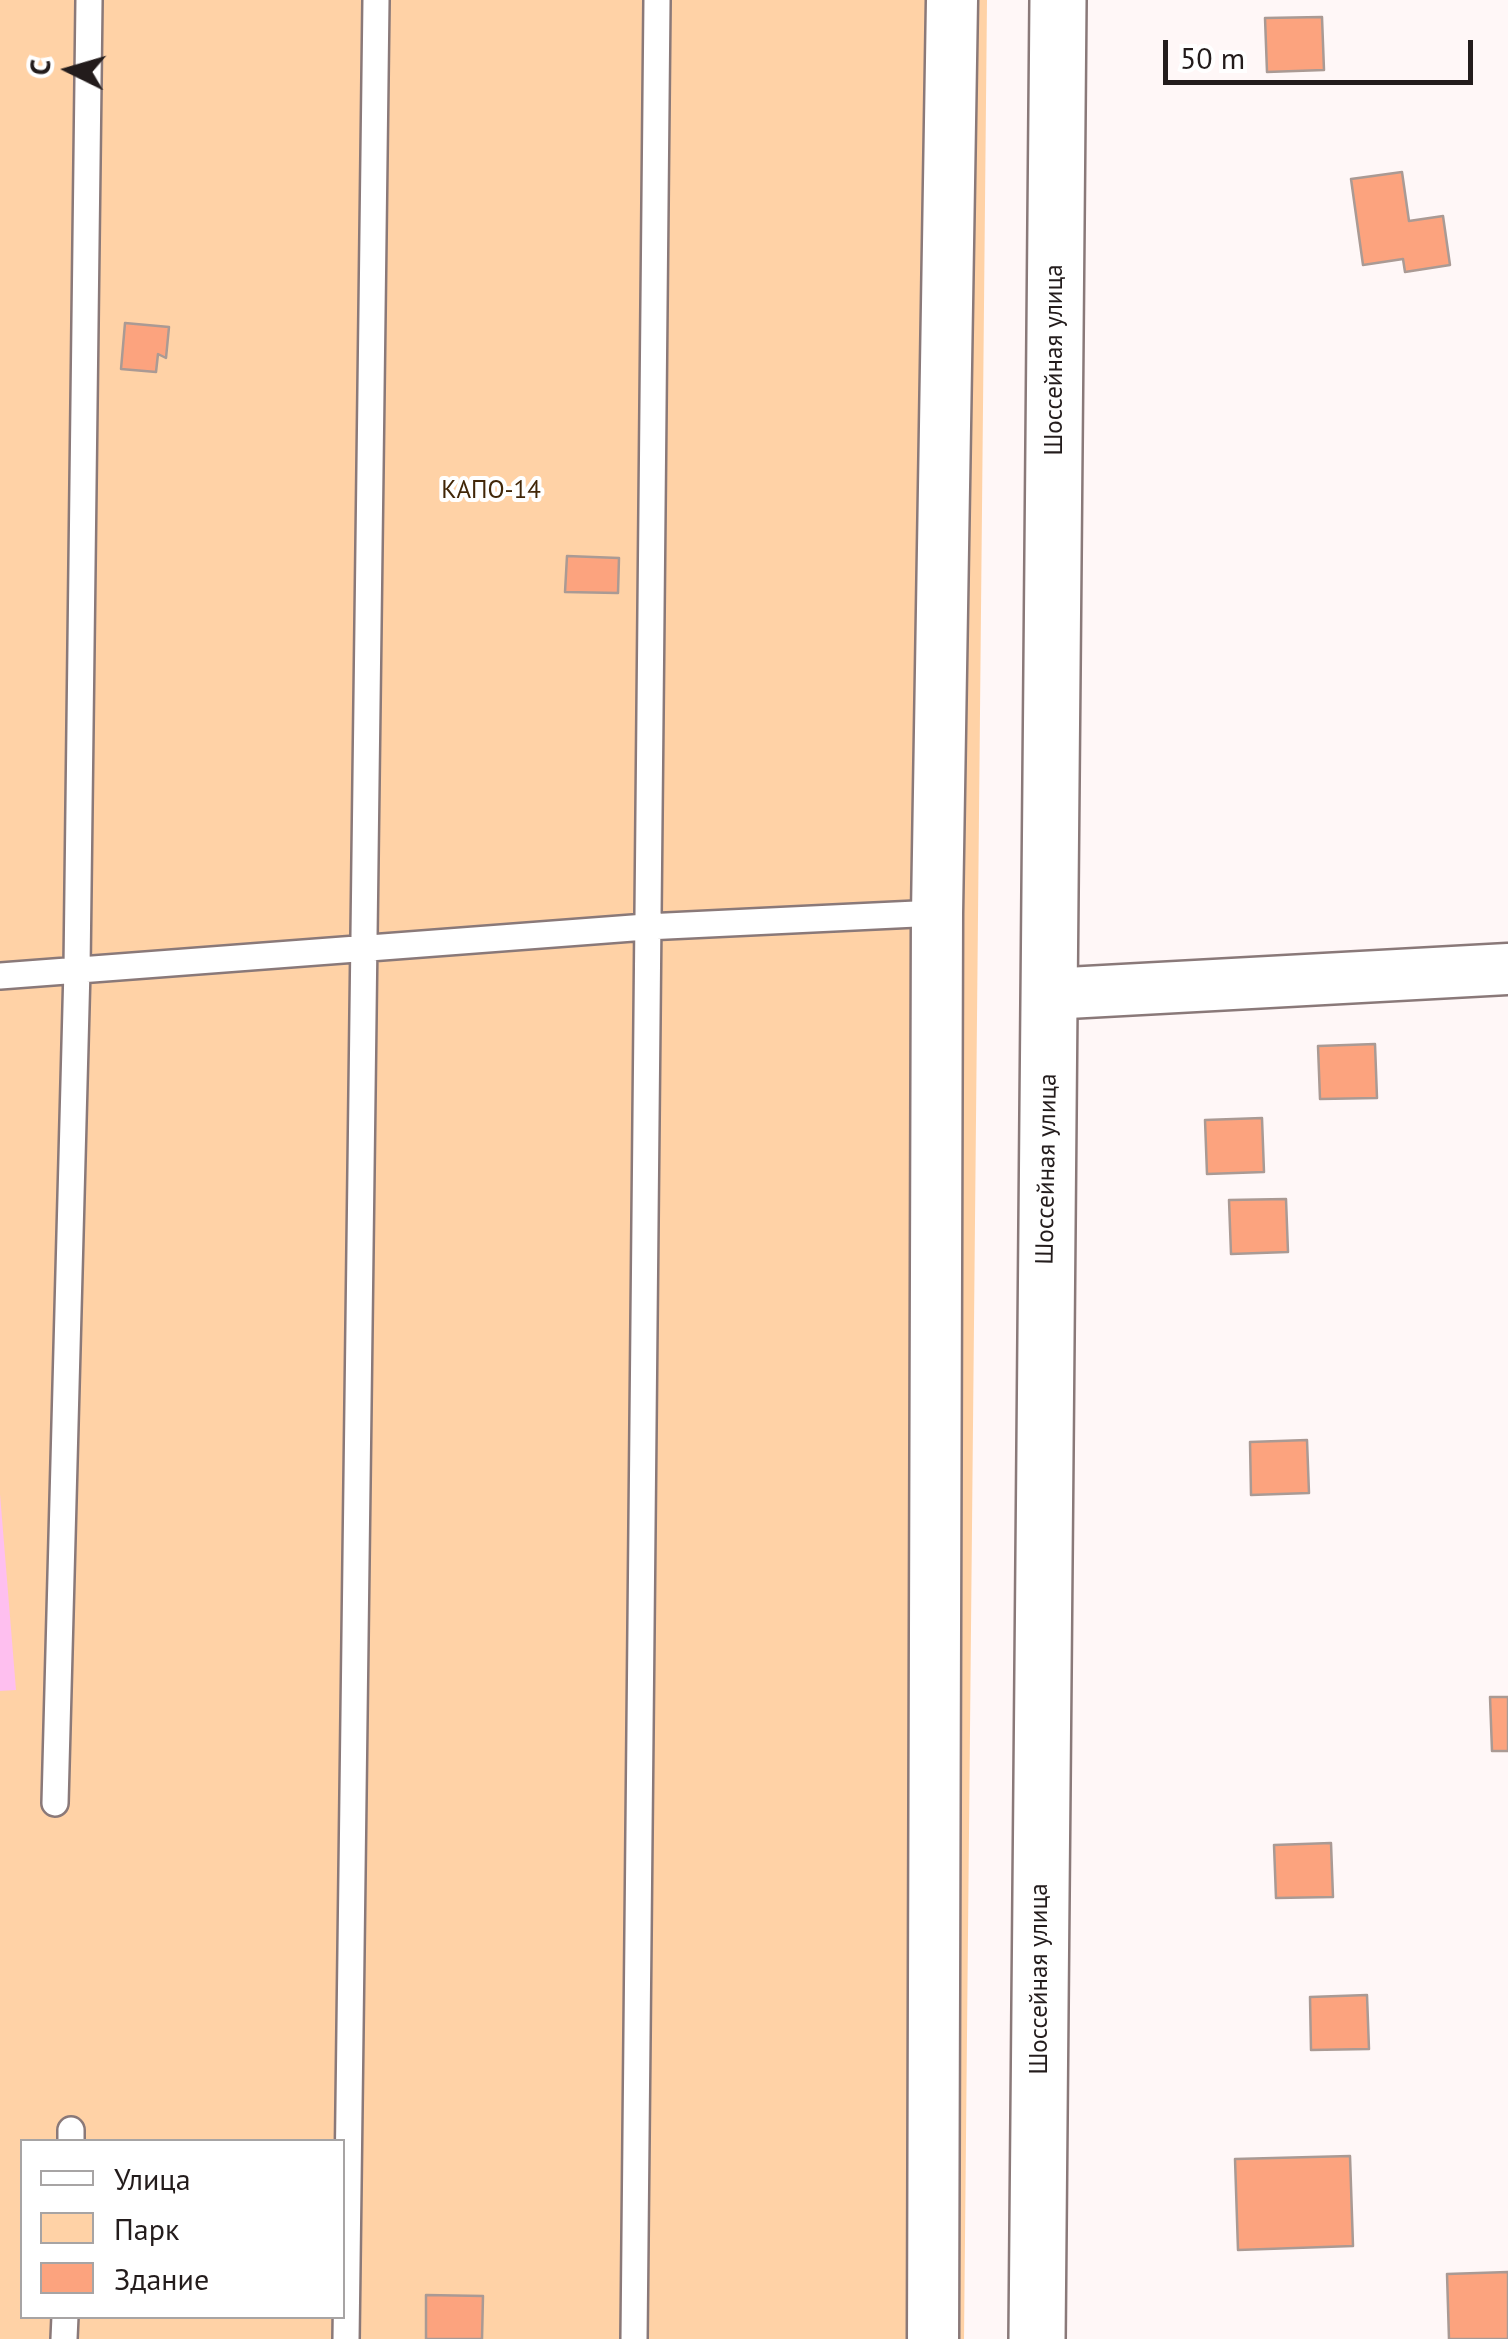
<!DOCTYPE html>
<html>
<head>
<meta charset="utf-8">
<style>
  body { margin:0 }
  #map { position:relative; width:1508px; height:2339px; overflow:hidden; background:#fff7f7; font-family:"PT Sans",sans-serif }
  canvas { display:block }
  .legend { position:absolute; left:20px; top:2139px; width:325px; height:180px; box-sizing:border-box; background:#fff; border:2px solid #a7a4a4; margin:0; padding:12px 18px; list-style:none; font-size:30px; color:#231c1c }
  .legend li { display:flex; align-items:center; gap:20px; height:50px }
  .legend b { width:50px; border:2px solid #a7a4a4 }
  .north { position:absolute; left:20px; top:20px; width:100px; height:100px; -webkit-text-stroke:8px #fff; paint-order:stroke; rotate:275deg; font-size:28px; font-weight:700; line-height:40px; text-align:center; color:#231c1c }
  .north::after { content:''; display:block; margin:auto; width:35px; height:45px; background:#231c1c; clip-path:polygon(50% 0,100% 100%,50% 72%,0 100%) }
  .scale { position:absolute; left:1163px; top:40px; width:310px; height:45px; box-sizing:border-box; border:5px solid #231c1c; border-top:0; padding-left:12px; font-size:30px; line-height:35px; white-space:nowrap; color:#231c1c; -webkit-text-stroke:8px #fff; paint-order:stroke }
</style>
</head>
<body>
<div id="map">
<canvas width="1508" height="2339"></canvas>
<ul class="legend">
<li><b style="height:12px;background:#fff"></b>Улица</li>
<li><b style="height:28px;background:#ffd2a6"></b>Парк</li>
<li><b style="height:28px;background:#fca37e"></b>Здание</li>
</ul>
<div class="north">С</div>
<div class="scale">50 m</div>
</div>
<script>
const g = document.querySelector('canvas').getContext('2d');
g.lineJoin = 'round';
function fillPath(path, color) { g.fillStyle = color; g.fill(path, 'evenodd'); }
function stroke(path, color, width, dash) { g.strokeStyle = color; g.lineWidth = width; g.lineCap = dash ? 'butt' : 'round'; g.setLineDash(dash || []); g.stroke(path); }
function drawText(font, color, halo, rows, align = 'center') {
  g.font = font + ' "PT Sans",sans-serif'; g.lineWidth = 8; g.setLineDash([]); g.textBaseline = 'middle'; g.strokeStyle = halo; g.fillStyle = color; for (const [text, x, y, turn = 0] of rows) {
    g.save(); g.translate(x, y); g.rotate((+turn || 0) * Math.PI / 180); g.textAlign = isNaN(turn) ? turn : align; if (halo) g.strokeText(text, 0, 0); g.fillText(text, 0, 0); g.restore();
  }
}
const green = new Path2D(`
  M0,0h987l-23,2339h-964zM22,2142h320v174h-320z`);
const water = new Path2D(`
  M0,1494l16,196 -16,1z`);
const building = new Path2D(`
  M1322,17l2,53 -57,2 -2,-54z
  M1402,172l7,49 34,-5 7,49 -45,7 -2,-13 -40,6 -12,-86z
  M125,323l44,4 -3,31 -8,-4 -2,18 -35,-3z
  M567,556l52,2 -1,35 -53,-1z
  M1375,1044l2,54 -57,1 -2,-53z
  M1262,1118l2,54 -57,2 -2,-54z
  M1286,1199l2,53 -57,2 -2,-54z
  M1307,1440l2,53 -58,2 -1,-53z
  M1490,1697h18v54h-16z
  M1331,1843l2,54 -57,1 -2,-53z
  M1367,1995l2,54 -58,1 -1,-53z
  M1350,2156l3,90 -115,4 -3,-91z
  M1508,2272v67h-59l-2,-65z
  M426,2295l57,1 -1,43h-56z`);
const service = new Path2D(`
  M0,976l646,-49 291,-14
  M55,1803l22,-834 12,-969
  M71,2142v-12
  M64,2339l1,-23
  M346,2339l30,-2339
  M634,2339l23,-2339`);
const minor = new Path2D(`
  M1049,994l459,-25
  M933,2339l4,-1426 15,-913`);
const tertiary = new Path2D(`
  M1037,2339l21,-2339`);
const streetNames = [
  ["Шоссейная улица",1055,360,-90],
  ["Шоссейная улица",1047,1169,-89],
  ["Шоссейная улица",1040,1979,-90]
];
const parkNames = [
  ["КАПО-14",491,491]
];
fillPath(green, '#ffd2a6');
fillPath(water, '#febfef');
fillPath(building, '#fca37e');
stroke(building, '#aa9a94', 2.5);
stroke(service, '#8a7979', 30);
stroke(minor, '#8a7979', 55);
stroke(tertiary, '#8a7979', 60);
stroke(service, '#fff', 25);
stroke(minor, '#fff', 50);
stroke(tertiary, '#fff', 55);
drawText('25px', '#231c1c', '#fff', streetNames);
drawText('25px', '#412607', '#fff', parkNames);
</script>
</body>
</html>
